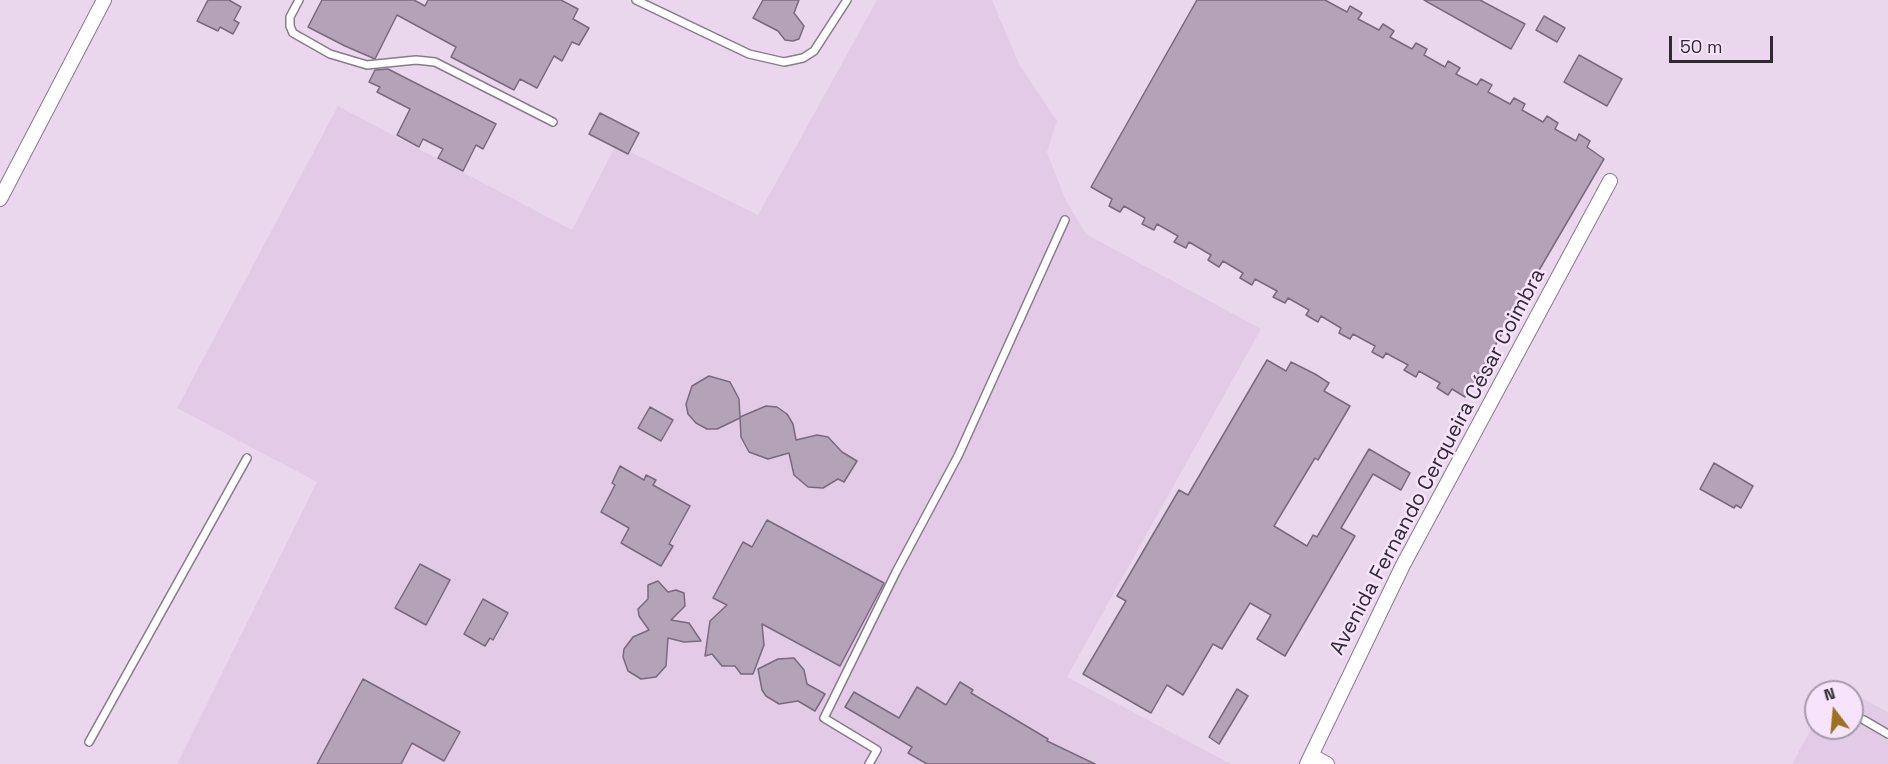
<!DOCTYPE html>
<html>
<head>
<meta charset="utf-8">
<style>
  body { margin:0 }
  #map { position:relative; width:1888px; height:764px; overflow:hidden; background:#ead7ee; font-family:"Space Grotesk",sans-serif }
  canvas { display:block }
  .north { position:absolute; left:1804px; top:680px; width:60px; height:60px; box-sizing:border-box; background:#f7e4fc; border:2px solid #a799ab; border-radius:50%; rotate:344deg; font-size:16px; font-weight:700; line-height:24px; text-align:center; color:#302932 }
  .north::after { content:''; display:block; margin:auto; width:21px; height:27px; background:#9b721f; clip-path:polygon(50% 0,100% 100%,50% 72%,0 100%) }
  .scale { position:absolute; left:1669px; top:36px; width:104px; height:27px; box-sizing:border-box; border:3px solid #302932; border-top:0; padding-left:8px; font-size:18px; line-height:21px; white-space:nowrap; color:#302932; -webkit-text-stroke:4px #f7e4fc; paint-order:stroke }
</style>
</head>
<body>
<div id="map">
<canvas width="1888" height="764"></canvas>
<div class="north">N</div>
<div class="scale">50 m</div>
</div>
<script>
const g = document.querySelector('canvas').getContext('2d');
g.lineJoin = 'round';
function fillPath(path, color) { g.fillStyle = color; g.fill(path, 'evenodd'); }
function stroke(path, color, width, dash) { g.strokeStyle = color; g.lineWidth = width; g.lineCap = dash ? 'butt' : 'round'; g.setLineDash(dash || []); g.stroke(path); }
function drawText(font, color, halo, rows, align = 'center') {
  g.font = font + ' "Space Grotesk",sans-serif'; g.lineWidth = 5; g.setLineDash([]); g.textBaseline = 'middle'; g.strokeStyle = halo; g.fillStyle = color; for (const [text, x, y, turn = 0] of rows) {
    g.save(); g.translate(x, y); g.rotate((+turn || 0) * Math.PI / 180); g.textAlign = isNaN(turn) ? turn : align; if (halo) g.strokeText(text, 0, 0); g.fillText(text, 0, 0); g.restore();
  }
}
const built = new Path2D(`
  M877,0h115l27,64 38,57 -10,31 18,47 21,35 175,95 -194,348 164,87h-1054l140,-282 -140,-74 161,-302 234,124 44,-85 142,70z
  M1852,693l36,19v52h-96l24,-44v8h36z`);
const building = new Path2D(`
  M208,0h21l12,7 -7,13 5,3 -6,11 -13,-7 -2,4 -21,-10z
  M322,0h92l11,6 3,-6h133l17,9 -5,10 16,9 -10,17 -7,-3 -10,19 -8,-5 -17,32 -17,-9 -6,11 -63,-33 5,-10 -59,-32 -22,44 -30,-13 -37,-19z
  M763,0h36l-5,13 10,13 -5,13 -6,2 -8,-1 -7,-9 -25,-13z
  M1197,0h128l22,12 3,-6 12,7 -4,6 21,11 4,-6 11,7 -4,6 22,12 4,-6 11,6 -3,6 21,12 3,-6 12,7 -4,6 21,11 4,-6 11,6 -4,7 22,12 4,-6 11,6 -3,6 21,12 4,-6 11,7 -3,6 21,12 3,-7 11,7 -3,6 17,12 -139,238 -13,-8 -4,6 -11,-7 3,-5 -21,-12 -3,6 -12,-7 4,-5 -22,-12 -3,5 -11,-6 3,-6 -22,-12 -3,5 -11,-6 2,-5 -20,-12 -3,6 -12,-7 3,-5 -21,-12 -3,5 -12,-6 4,-6 -22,-12 -3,6 -12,-7 3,-5 -20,-12 -4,6 -11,-7 3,-5 -22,-13 -3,6 -12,-6 4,-6 -21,-12 -3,6 -12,-6 3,-6 -21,-12 -4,6 -11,-6 3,-7 -21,-12z
  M1424,0h56l45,24 -14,25z
  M1544,16l21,12 -8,14 -21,-12z
  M1579,55l43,24 -15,27 -43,-24z
  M388,69l108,55 -13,25 -7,-4 -13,26 -25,-13 5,-9 -20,-10 -4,8 -22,-12 13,-26 -33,-17 3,-5 -11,-5 6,-12z
  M600,113l39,20 -11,21 -39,-20z
  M1267,360l19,11 5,-9 24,12 14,9 -5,8 26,15 -32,54 -3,-2 -41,68 33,20 6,-11 4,2 52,-88 41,24 -9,17 -28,-16 -32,54 14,8 -70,120 -28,-17 14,-24 -21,-12 -28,46 -9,-5 -30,51 -16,-10 -16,28 -68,-39 43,-73 -9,-5 62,-106 9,5z
  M709,376l21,6 9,17 1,19 -23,11h-10l-11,-6 -8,-9 -2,-10 6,-18z
  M766,406l11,1 10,7 6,10 3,16 21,-5 11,2 14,15 15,9 -13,21 -6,-3 -15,9 -15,-1 -14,-12 -5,-22 -21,6 -19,-7 -8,-15 -1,-20z
  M650,407l23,13 -12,21 -23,-13z
  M1714,463l39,23 -12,22 -5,-3 -2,3 -34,-19z
  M620,466l24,14 2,-5 10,5 -3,5 37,21 -21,38 4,2 -12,20 -40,-23 8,-15 -28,-16 14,-27 -3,-2z
  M767,520l117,63 -44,83 -78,-42 2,21 -11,29h-12l-6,-8h-13l-10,-12 -7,2 5,-35 17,-16 -14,-7 30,-56 9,5z
  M420,564l30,16 -24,45 -31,-17z
  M658,581l10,11 8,-2 8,3 1,13 -14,14 18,3 12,18 -17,1 -16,-4 -2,28 -10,11 -15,2 -13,-8 -5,-14 1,-8 9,-12 16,-7 -10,-14 -1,-7 10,-10v-14z
  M483,599l25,14 -15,27 -3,-2 -5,8 -21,-12z
  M794,658l10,12 3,14 18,10 -10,17 -17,-10 -19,3 -13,-8 -4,-6 -4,-21 20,-10z
  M363,679l97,53 -16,29 -32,-18 -11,21h-84z
  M960,682l13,8 -2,3 77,46 -1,2 48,23h-168l-19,-11 4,-6 -67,-40 9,-15 45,26 18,-31 29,18z
  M1237,689l11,7 -29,48 -10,-7z`);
const service = new Path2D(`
  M299,0l-9,17v9l3,7 37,21 37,11 49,-5 19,2 118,60
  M636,0l113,54 35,8 19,-4 11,-7 33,-51
  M1864,720l24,14
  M89,742l158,-284
  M869,764l8,-14 -53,-32 72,-146 62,-116 107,-236`);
const minor = new Path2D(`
  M0,199l104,-199
  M1312,756l15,8
  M1307,764l96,-199 207,-384`);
const streetNames = [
  ["Avenida Fernando Cerqueira César Coimbra",1438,462,-62]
];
fillPath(built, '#e3cbe8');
fillPath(building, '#b4a2b8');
stroke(building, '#7a697e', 1.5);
stroke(service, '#8b798e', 10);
stroke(minor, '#8b798e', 16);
stroke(service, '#fff', 7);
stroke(minor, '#fff', 14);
drawText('21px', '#302932', '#f7e4fc', streetNames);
</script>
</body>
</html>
